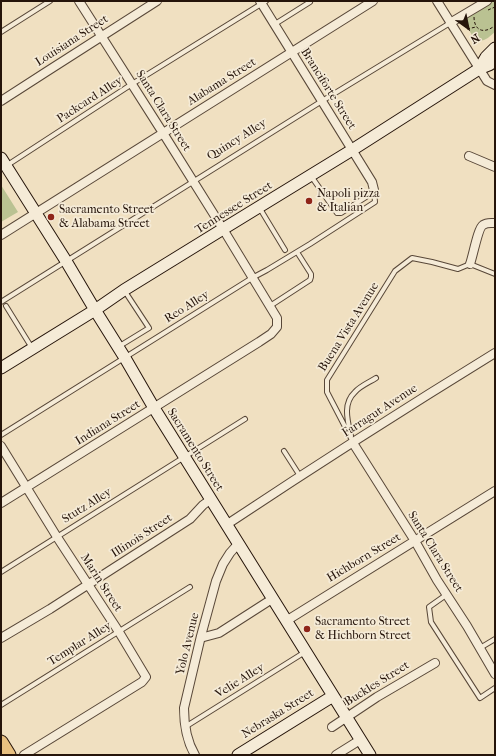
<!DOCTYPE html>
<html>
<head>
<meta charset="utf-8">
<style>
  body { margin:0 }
  #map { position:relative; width:496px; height:756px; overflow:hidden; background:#f0e0c1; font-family:"IM FELL French Canon",serif }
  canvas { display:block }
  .frame { position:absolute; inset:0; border:2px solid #25140a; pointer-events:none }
  .north { position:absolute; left:448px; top:8px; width:40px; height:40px; -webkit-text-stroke:3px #f5ebd7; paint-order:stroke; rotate:147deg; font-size:11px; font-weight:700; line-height:16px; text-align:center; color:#25140a }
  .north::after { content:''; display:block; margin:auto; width:14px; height:18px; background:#25140a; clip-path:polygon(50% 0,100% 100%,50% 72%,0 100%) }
</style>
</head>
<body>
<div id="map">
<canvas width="496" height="756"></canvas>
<div class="frame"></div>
<div class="north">N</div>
</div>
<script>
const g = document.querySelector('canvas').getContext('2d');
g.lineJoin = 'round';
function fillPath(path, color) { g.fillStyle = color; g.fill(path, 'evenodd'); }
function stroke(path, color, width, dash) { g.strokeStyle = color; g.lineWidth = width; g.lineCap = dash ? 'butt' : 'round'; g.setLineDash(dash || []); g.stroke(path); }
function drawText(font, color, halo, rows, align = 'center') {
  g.font = font + ' "IM FELL French Canon",serif'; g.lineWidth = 3.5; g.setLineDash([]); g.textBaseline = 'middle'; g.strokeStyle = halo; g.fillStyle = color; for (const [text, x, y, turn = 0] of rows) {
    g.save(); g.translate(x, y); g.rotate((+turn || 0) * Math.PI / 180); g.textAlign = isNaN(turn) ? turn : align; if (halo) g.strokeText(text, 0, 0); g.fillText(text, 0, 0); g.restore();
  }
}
const green = new Path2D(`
  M488,1h7v31c-6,5 -11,11 -20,8l-14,-23z
  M1,185l17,27 -17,10z`);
const path = new Path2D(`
  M488,10l7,-3
  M474,17c0,13 9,17 19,10l2,2
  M467,29l9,-2`);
const lane = new Path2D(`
  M275,24l35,-22
  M1,32l49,-31
  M6,166l126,-82 134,-83
  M311,176l26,37h4l25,-16
  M259,207l26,43
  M1,302l321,-201 128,-78
  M6,306l26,42
  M270,306l40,-26 1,-3v-3l-14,-22
  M118,347l31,-19 -25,-38
  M1,435l251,-157 15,-8 43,-26 65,-42 -1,-12
  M351,436c-3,-14 -9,-32 4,-44 5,-6 15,-10 21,-14
  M353,442l-26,-50v-12l68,-109 17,-13 20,4 26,7 12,-5 25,10
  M284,451l16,25
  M1,572l244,-153
  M446,595l-17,12 2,15 49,76 15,-10
  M480,648l15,-9
  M1,705l189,-118
  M185,727l120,-75`);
const street = new Path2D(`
  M260,1l112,181 2,8
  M437,1l50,80 8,4
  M450,23l37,-22
  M1,101l45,-29 111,-71
  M469,156l26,11
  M1,235l372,-234
  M470,264c3,-8 8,-36 13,-39 4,-3 8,-2 12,-2
  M353,443l62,98 22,39 30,46 28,48
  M1,446l56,91 62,95 27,45 -4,5 -118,73
  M1,503l258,-161 12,-8 6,-7v-9l-54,-89 -60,-96 -84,-132
  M226,525c89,-59 178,-116 269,-172
  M286,621l209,-130
  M201,636l3,1 15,-4 53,-34
  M1,638l49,-29 140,-90 13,-14 7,-5
  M332,727l45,-30 58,-34
  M195,755c-9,-15 -11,-31 -11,-47l17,-72 15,-55 7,-17 7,-11 8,-9
  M336,755l24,-15`);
const secondary = new Path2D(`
  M479,69l7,-12 9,-9
  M1,158l65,103 29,49 30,48 29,50 216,347
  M1,368l94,-58 29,-20 99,-61 129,-79 127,-81 10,-4 6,-4
  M238,755l95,-59`);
const primary = new Path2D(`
  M1,742l8,13`);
const markers = [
  [309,201,4,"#8f2418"],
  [51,217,4,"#8f2418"],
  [307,629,4,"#8f2418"]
];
const streetNames = [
  ["Louisiana Street",72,41,-33],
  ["Alabama Street",222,82,-32],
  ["Branciforte Street",328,89,58],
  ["Packcard Alley",90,100,-33],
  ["Santa Clara Street",163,111,58],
  ["Quincy Alley",237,140,-32],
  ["Tennessee Street",234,208,-32],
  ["Reo Alley",187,307,-32],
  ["Buena Vista Avenue",349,327,-58],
  ["Farragut Avenue",380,411,-33],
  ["Indiana Street",108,423,-32],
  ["Sacramento Street",195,450,58],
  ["Stutz Alley",87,506,-32],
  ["Illinois Street",142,536,-33],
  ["Santa Clara Street",435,552,58],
  ["Hichborn Street",364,558,-31],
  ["Marin Street",101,583,57],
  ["Templar Alley",80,644,-32],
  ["Yolo Avenue",188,644,-76],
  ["Velie Alley",240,681,-32],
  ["Buckles Street",377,684,-32],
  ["Nebraska Street",278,714,-32]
];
const poiNames = [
  ["Napoli pizza",317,194],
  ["& Italian",317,208],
  ["Sacramento Street",59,210],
  ["& Alabama Street",59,224],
  ["Sacramento Street",315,622],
  ["& Hichborn Street",315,636]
];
fillPath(green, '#bac292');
stroke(lane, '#584738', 6);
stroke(street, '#584738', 10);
stroke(secondary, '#25140a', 13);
stroke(primary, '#25140a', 15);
stroke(path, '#25140a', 1, [3, 2]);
stroke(lane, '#f5ebd7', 4);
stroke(street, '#f5ebd7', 8);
stroke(secondary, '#f5ebd7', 11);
stroke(primary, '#e8c080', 13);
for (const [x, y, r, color] of markers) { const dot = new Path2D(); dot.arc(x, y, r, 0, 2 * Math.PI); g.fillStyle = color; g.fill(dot); stroke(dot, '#f5ebd7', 1.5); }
drawText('12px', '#25140a', '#f5ebd7', streetNames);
drawText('12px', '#25140a', '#f5ebd7', poiNames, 'left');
</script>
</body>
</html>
